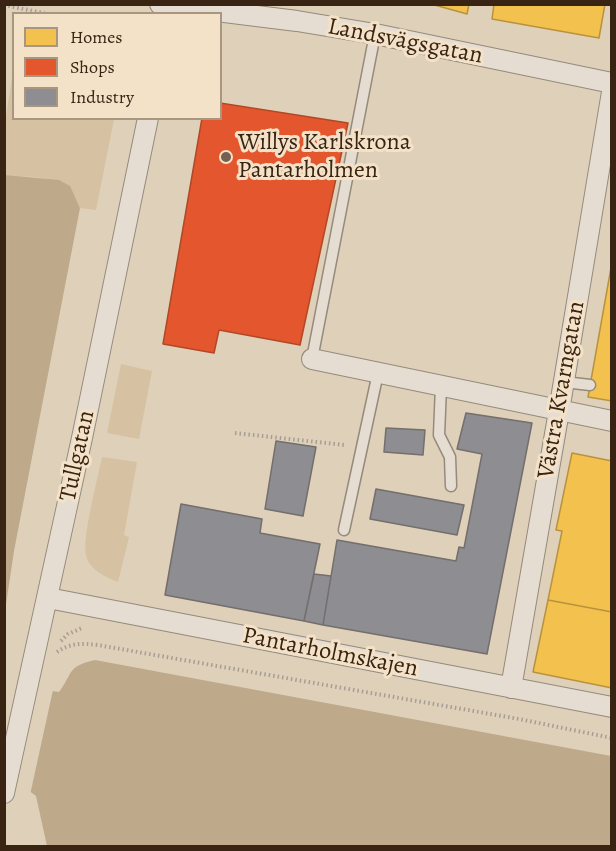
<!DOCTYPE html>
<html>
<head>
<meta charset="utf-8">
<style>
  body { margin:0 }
  #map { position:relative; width:616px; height:851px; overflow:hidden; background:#dfd0b9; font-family:Alegreya,serif }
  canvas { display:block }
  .frame { position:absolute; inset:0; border:6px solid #392414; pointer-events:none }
  .legend { position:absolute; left:12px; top:12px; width:210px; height:108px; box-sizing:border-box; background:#f4e2c8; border:2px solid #a99680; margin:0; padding:8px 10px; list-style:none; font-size:18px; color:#392414 }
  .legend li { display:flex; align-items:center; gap:12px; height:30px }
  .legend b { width:30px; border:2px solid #a99680 }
</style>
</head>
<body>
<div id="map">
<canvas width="616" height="851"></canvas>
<div class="frame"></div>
<ul class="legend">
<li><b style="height:16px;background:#f2c14e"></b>Homes</li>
<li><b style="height:16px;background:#e4572e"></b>Shops</li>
<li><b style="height:16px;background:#8d8d92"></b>Industry</li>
</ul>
</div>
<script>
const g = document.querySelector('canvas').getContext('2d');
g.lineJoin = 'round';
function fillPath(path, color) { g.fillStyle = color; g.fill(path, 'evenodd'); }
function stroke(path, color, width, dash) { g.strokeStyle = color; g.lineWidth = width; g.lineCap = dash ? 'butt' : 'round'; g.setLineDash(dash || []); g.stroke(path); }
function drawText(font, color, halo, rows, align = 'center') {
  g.font = font + ' Alegreya,serif'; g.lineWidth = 6; g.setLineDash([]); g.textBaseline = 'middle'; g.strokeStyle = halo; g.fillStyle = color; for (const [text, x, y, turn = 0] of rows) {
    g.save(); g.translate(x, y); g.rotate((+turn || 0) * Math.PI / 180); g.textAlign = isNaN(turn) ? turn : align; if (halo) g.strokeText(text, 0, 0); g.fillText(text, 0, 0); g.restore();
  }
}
const green = new Path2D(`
  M13,71l1,47 100,1 -18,91 -16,-2c-11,-35 -45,-30 -76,-33l1,-52z
  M121,364l31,7 -13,68 -32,-6z
  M102,457l35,5 -13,73 5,2 -11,45c-12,-5 -29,-12 -32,-27 -4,-17 12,-78 16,-98z`);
const water = new Path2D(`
  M5,175l54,5 11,6 10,22 -66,343 -9,60z
  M95,660l516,96v90h-564l-11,-50 -8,-6 -24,-106 55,8c15,-20 7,-25 36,-32z`);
const pier = new Path2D(`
  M4,681l49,9 -23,105 -26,-7z`);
const homes = new Path2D(`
  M431,4h38l-2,10z
  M494,4h111l-6,34 -107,-19z
  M612,262v139l-24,-4z
  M572,453l40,8v151l-64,-12 14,-69 -6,-1z
  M548,600l64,12v76l-79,-16z`);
const shops = new Path2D(`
  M220,103l128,20 -48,222 -81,-15 -5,23 -51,-9 39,-226h18z`);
const industry = new Path2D(`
  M466,413l66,10 -45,231 -164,-29 14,-85 119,21 3,-14 5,1 18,-94 -25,-5z
  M386,428l39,2 -2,25 -39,-3z
  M276,441l40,6 -13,69 -38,-7z
  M376,489l88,16 -7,30 -87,-16z
  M181,504l81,15 -2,14 60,11 -16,77 -139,-26z
  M314,574l17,2 -8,49 -19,-4z`);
const path = new Path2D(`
  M4,5l44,9
  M235,433l109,12
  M61,641l7,-7 14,-6
  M57,652c13,-9 25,-9 41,-7l421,74 93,19`);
const lane = new Path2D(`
  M312,359l63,-325
  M564,382l26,3
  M441,386l-2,49 11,22 1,29
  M344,530l34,-157`);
const street = new Path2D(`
  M160,4l137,17 78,13 237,49
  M312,359l300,62
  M48,598l564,109
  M511,688l48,-277 53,-319
  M4,793l78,-355 66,-320`);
const markers = [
  [226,157,6,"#73604e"]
];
const streetNames = [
  ["Landsvägsgatan",405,42,11],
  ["Västra Kvarngatan",562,390,-80],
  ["Tullgatan",78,456,-78],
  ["Pantarholmskajen",330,653,11]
];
const poiNames = [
  ["Willys Karlskrona",238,143],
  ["Pantarholmen",238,171]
];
fillPath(green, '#d6c1a2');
fillPath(water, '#bea98b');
fillPath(pier, '#dfd0b9');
fillPath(homes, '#f2c14e');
stroke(homes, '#ba923d', 1.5);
fillPath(shops, '#e4572e');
stroke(shops, '#b14826', 1.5);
fillPath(industry, '#8d8d92');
stroke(industry, '#746e6c', 1.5);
stroke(lane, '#958a7b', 13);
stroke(street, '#958a7b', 22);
stroke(path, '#a69e94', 4, [1.5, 3]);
stroke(lane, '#e5ddd2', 10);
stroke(street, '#e5ddd2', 20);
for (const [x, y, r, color] of markers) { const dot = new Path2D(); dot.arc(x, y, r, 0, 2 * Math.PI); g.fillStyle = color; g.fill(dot); stroke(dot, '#f4e2c8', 2); }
drawText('24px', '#392414', '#f4e2c8', streetNames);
drawText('24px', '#392414', '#f4e2c8', poiNames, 'left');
</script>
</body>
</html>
